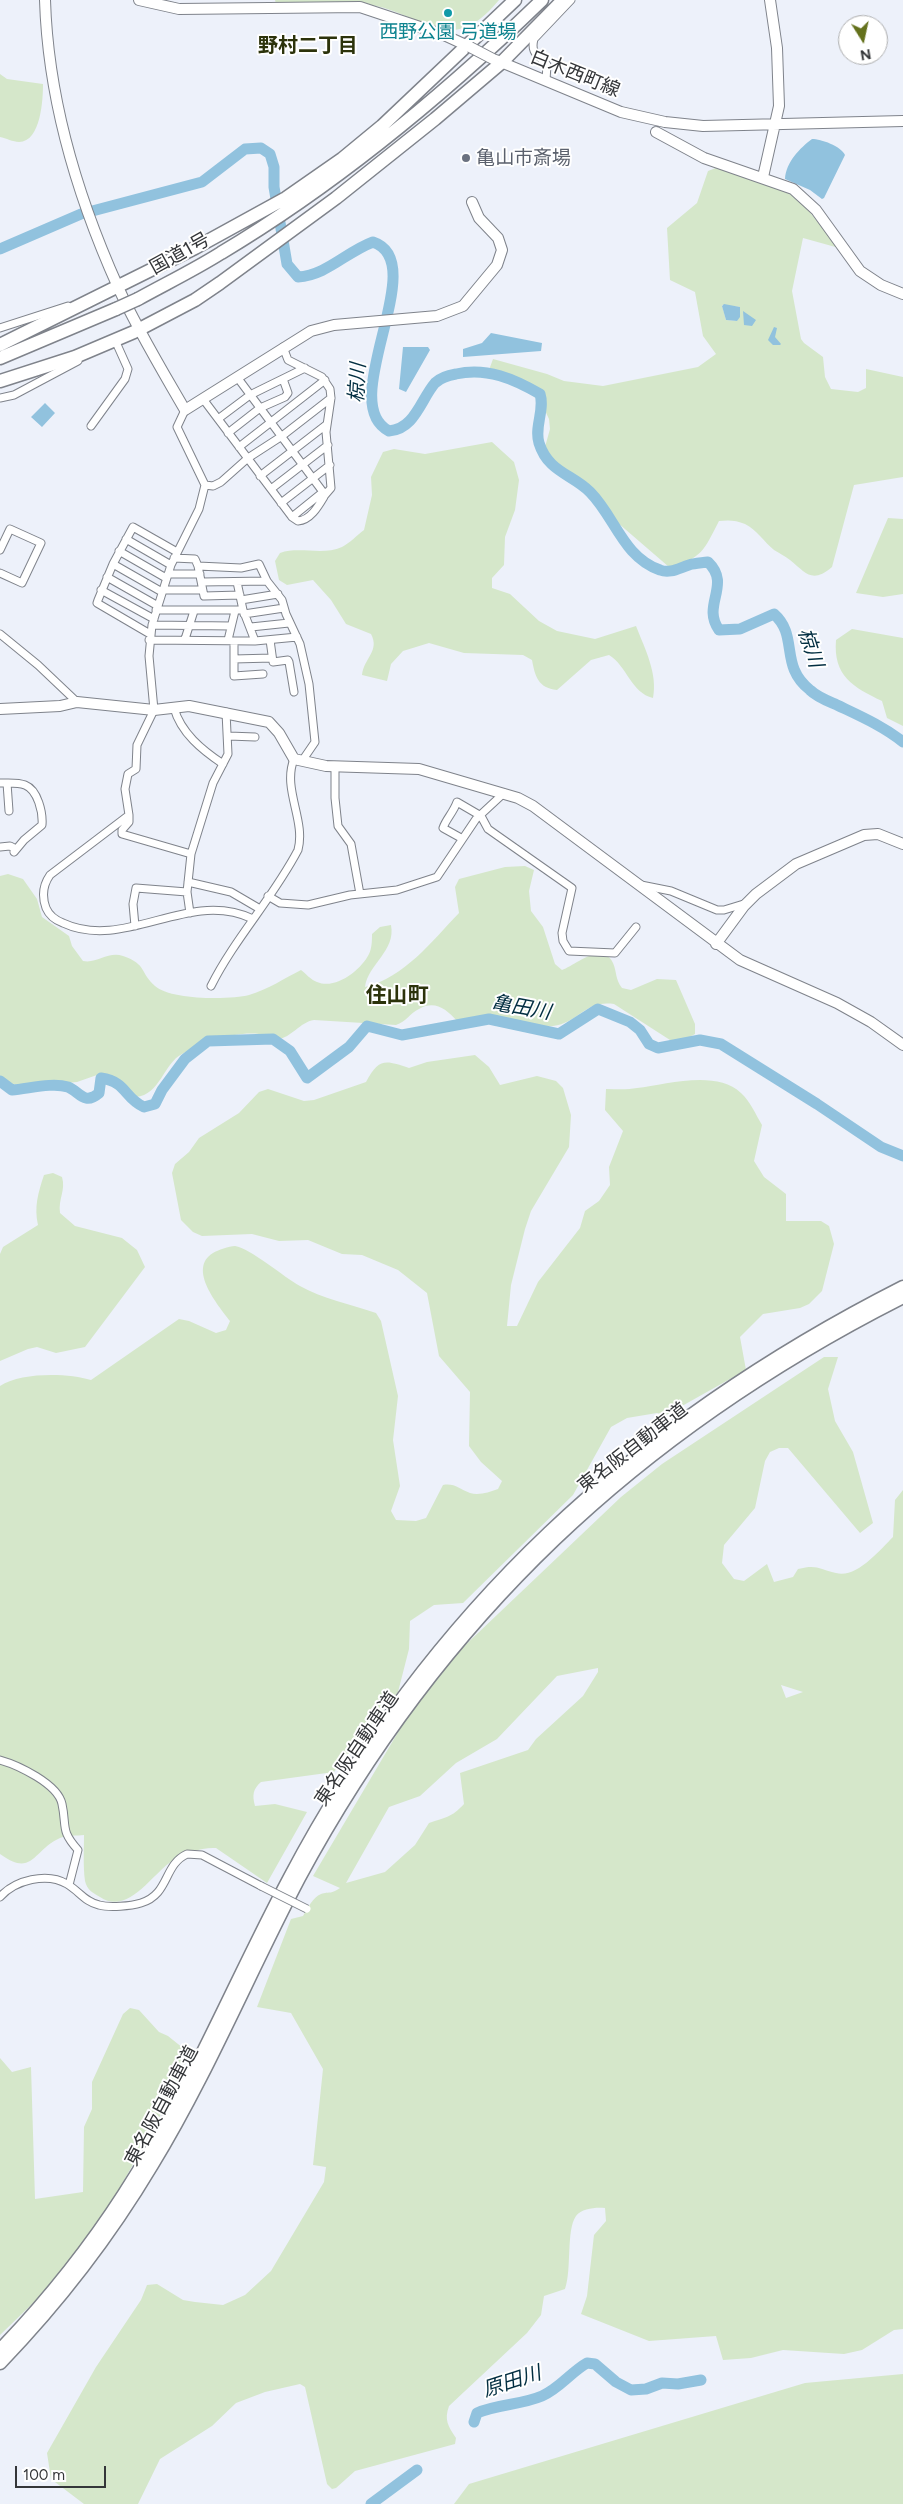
<!DOCTYPE html>
<html>
<head>
<meta charset="utf-8">
<style>
  body { margin:0 }
  #map { position:relative; width:903px; height:2504px; overflow:hidden; background:#edf1fa; font-family:Figtree,sans-serif }
  canvas { display:block }
  .north { position:absolute; left:838px; top:15px; width:50px; height:50px; box-sizing:border-box; background:#fff; border:1px solid #aeafb0; border-radius:50%; rotate:170deg; font-size:14px; font-weight:700; line-height:20px; text-align:center; color:#343639 }
  .north::after { content:''; display:block; margin:auto; width:18px; height:22px; background:#64711c; clip-path:polygon(50% 0,100% 100%,50% 72%,0 100%) }
  .scale { position:absolute; left:15px; top:2466px; width:91px; height:22px; box-sizing:border-box; border:2px solid #343639; border-top:0; padding-left:6px; font-size:15px; line-height:18px; white-space:nowrap; color:#343639; -webkit-text-stroke:4px #fff; paint-order:stroke }
</style>
</head>
<body>
<div id="map">
<canvas width="903" height="2504"></canvas>
<div class="north">N</div>
<div class="scale">100 m</div>
</div>
<script>
const g = document.querySelector('canvas').getContext('2d');
g.lineJoin = 'round';
function fillPath(path, color) { g.fillStyle = color; g.fill(path, 'evenodd'); }
function stroke(path, color, width, dash) { g.strokeStyle = color; g.lineWidth = width; g.lineCap = dash ? 'butt' : 'round'; g.setLineDash(dash || []); g.stroke(path); }
function drawText(font, color, halo, rows, align = 'center') {
  g.font = font + ' Figtree,"Noto Sans JP",sans-serif'; g.lineWidth = 4; g.setLineDash([]); g.textBaseline = 'middle'; g.strokeStyle = halo; g.fillStyle = color; for (const [text, x, y, turn = 0] of rows) {
    g.save(); g.translate(x, y); g.rotate((+turn || 0) * Math.PI / 180); g.textAlign = isNaN(turn) ? turn : align; if (halo) g.strokeText(text, 0, 0); g.fillText(text, 0, 0); g.restore();
  }
}
const green = new Path2D(`
  M275,0h224c-51,62 -77,10 -135,4 -28,-4 -59,0 -88,0z
  M0,74l7,5 36,5c0,15 -2,58 -24,58 -6,0 -13,-4 -19,-5z
  M721,166l67,25 12,9 39,48 -36,-10 -11,53 9,48 3,4 19,14 2,20 6,12 27,3 8,-4v-19l37,8v100l-49,8 -22,82c-20,17 -26,6 -42,-7 -5,-4 -11,-7 -16,-10 -10,-8 -17,-20 -29,-26 -9,-4 -17,-4 -26,-3 -15,29 -17,38 -50,46l-51,-44 -42,-42 -25,-17 -6,-17 5,-18 -1,-10 -8,-17 -30,-23 -22,-9 4,-11 54,15 17,7 39,5 95,-19 18,-13 -13,-18 -8,-44 -25,-12 -3,-52 30,-25 11,-32zM722,305l18,2 -3,14 -11,-1z
  M492,442l22,20 5,18 -4,30 -10,27 -1,28 -12,13v10l18,6 29,27 18,10 38,8 41,-13c9,23 22,48 17,72 -22,-5 -26,-32 -44,-43l-18,5 -34,30c-19,-2 -22,-14 -25,-30l-9,-5 -59,-2 -35,-10 -26,8 -12,13 -4,17 -25,-6c2,-17 18,-24 9,-41l-25,-10 -15,-24 -18,-20 -26,5 -8,-5 -4,-19 5,-8c20,-7 42,3 62,-6 8,-4 15,-12 22,-17l8,-35 -1,-18 12,-25 11,-3 31,5z
  M888,518l15,1v75l-20,3 -27,-4z
  M852,629l51,9v88l-16,-8 -5,-17c-29,-14 -49,-25 -46,-61z
  M525,866l9,4 -5,21 2,20 12,16 12,37 7,6c13,-4 40,-30 51,-7 4,9 2,16 9,25l9,2 26,-11 19,1 19,44v10l-15,8 -10,-2 -56,-36c-30,-4 -35,19 -61,22 -19,2 -45,-10 -65,-11 -10,0 -22,4 -31,6 -11,-12 -22,-21 -38,-12 -9,4 -13,13 -23,16l-82,-5c-14,2 -23,18 -36,19 -6,0 -13,-5 -19,-5 -24,-3 -55,9 -77,20 -18,9 -22,41 -46,43 -13,1 -29,-15 -39,-22l-20,7 -32,3 -45,-1v-208l8,-2 15,5 14,20 5,18 27,19 3,10 11,15c14,3 25,-10 40,-5 24,8 17,17 32,30 15,14 75,14 94,9 18,-5 36,-17 52,-25 4,3 10,10 16,12 19,8 44,-12 52,-28 3,-6 3,-14 3,-20l8,-7 11,-2c5,26 -23,39 -26,62 40,-10 66,-45 94,-74l-4,-26 4,-8 46,-12z
  M475,1055l14,12 11,18 37,-9 19,5 7,7 8,27 -2,32 -38,64 -6,18 -14,56 -4,41h10l21,-44 42,-54 5,-17 14,-10 11,-16 -1,-18 14,-36 -18,-21 1,-21c10,0 21,1 31,-1 28,-3 79,-19 104,5 9,8 15,22 21,32l-8,36 10,16 22,17v27h35l8,5 5,18 -12,47 -13,13 -9,4 -37,6 -23,23 6,33 -80,45 -9,-2 -30,5 -16,9 -38,68 -110,108 -29,2 -24,16 -1,28 -11,43 -64,80 -73,10c-8,7 -9,13 -6,24l20,-2 32,8 -40,71 -51,-35c-13,-1 -33,5 -44,13 -20,13 -44,55 -72,36 -7,-4 -13,-7 -15,-16 -2,-15 -1,-31 -1,-46 -7,1 -17,0 -24,3 -27,12 -27,40 -60,16v-468c21,-14 68,-13 91,-6l88,-61 10,2 27,12 10,-3 4,-9c-12,-16 -43,-52 -17,-68 5,-3 16,-7 22,-7 15,2 50,32 65,40 21,12 52,19 76,27l5,8 17,75 -5,44 7,46 -9,25 5,9 20,1 10,-3 17,-33c12,-2 16,4 27,8 9,3 19,-1 28,-4l4,-8 -21,-19 -12,-16 1,-54 -31,-36 -12,-63 -29,-23 -36,-15 -20,-1 -34,-14 -29,1 -27,-7 -50,2 -9,-4 -12,-12 -9,-47 3,-9 14,-12 10,-14 40,-25 20,-21 9,-3 36,12 10,-1 52,-18c13,-24 19,-22 43,-14l18,-6z
  M53,1173l9,4c4,13 -4,22 -2,36l15,13 47,12 15,12 8,17 -60,80 -29,6 -19,-6 -9,2 -28,12v-107l3,-7 35,-22c-4,-18 0,-32 6,-50z
  M824,1357h14l-10,32 7,32 18,31 20,71 -13,10 -72,-85h-9l-9,4 -5,9 -10,47 -31,37 -2,18 12,16 10,2 23,-17 7,18 19,-5 5,-8c19,-5 21,0 38,4 20,6 44,-23 57,-36l2,-37 8,-10v839l-9,1 -32,20 -18,4 -61,-4 -32,8 -28,2 -7,-24 -67,5 -68,-27 6,-18 7,-61 12,-14 -1,-13c-8,-1 -23,0 -29,8 -10,14 -4,53 -11,73l-21,7 -3,19 -14,18 -78,73c-5,14 -1,20 7,32l-1,6 -100,27 -19,17 -4,1 -5,-5 -22,-97 -5,-3 -35,8 -29,11 -24,23 -52,33 -22,45h-54l-33,-25 -4,-26 49,-86 45,-67 6,-15 10,-1 26,16 12,2 28,3 22,-10 26,-24 53,-89 2,-15 -13,-2 10,-96 -32,-56 -34,-6 34,-88 12,-3c4,-7 10,-19 18,-22 9,-3 8,1 19,-6l-27,-12 94,-159 51,-65 163,-155 41,-33zM598,1668v4l-15,24 -47,43 -8,11 -68,23 4,31c-13,14 -18,13 -35,19l-14,22 -30,27 -39,11 43,-76 31,-11 36,-33 41,-24 60,-63zM781,1685l22,7 -17,6z
  M130,2008l9,2 20,22 9,4 15,12 4,10 -17,40 -58,104 -56,79 -56,54v-277l12,14 19,-5 4,132 48,-7 1,-65 8,-18v-27l31,-68z
  M903,2374v130h-449l15,-20 336,-101z`);
const water = new Path2D(`
  M812,139c9,0 29,7 33,16l-21,43 -2,1 -12,-9 -25,-11c1,-17 15,-31 27,-40z
  M724,304l16,3v10l-3,4 -11,-1 -4,-14z
  M743,311l13,9 -4,6 -8,-1z
  M774,327l3,1 -2,9 6,7 -1,1h-7l-5,-5z
  M491,333l51,10 -1,8 -78,6v-8l19,-6z
  M403,347h25l2,3 -24,42 -7,-3z
  M45,403l10,10 -13,14 -11,-10z`);
const river = new Path2D(`
  M0,249l81,-35 121,-32 43,-33 16,-1 9,6 4,13v20l13,77 11,13c29,-2 48,-25 75,-35 60,20 -39,161 16,189 26,-2 32,-32 46,-48 5,-5 15,-8 21,-9 31,-7 58,5 84,20 5,16 -6,33 -1,49 9,29 33,31 51,49 25,25 33,65 70,78 10,4 19,-2 29,-5 5,-2 12,-2 19,-3 24,23 -7,43 11,68l21,-1 34,-15c25,22 5,52 36,76 7,7 18,11 27,15 23,11 46,21 66,37
  M0,1081l12,9c16,-1 40,-8 56,-3 11,4 16,19 31,6l2,-15c26,4 23,20 43,29l11,-3 7,-14 23,-31 23,-18 65,-2 17,12 17,27 42,-31 18,-21 35,9 87,-16 70,15 39,-25 32,13 10,8 9,14 9,4 42,-8 21,4 96,60 64,43 22,9
  M474,2422l3,-9c21,-9 44,-8 65,-17 18,-8 29,-24 45,-33l8,1 21,18 15,8 15,-1 16,-6 16,1 23,-4
  M371,2504l46,-34`);
const street = new Path2D(`
  M546,80l1,-15c-8,-10 -17,-11 -13,-26l37,-39
  M0,328l68,-22
  M283,347l5,13 34,17 8,12 1,9 -5,34 5,56 -6,7 -1,-3
  M0,398l14,-3 64,-34
  M203,399l89,118 31,-25 -86,-115
  M185,410l-8,17 28,58
  M218,419l32,-24 55,-27
  M91,426l34,-47 3,-10 -13,-29
  M228,433l32,-25 25,-11 3,-4 -5,-14
  M239,447l86,-67
  M260,476l66,-51
  M271,489l57,-44
  M281,503l49,-38
  M292,517l6,4c13,-1 21,-16 27,-26
  M126,539l45,26
  M0,550l10,-21 31,14 -19,40 -22,-10
  M119,551l47,27
  M174,558l21,1 3,7 6,30 36,-1
  M113,564l49,28
  M198,566l43,2 18,-4 8,17 15,19 4,14 14,30 9,40 6,58 -13,19
  M168,574h32
  M107,577l51,29
  M202,582l65,-1
  M237,582l6,28 12,31
  M101,590l53,29
  M163,590h39
  M241,600l37,-6
  M156,610h87
  M244,614l40,-6
  M152,625l79,1
  M251,627l38,-4
  M0,634l38,31 39,37
  M150,634l-53,-31 1,-3 15,-36 20,-37 44,25
  M185,639l9,-28
  M149,640l106,1 42,-4
  M228,640l7,-29
  M270,640l3,22 15,-2 1,2 5,30
  M234,641v35l29,-2
  M234,659l38,-1
  M174,708c7,25 28,42 49,56
  M229,736l26,1
  M335,766v32l3,28 13,18 9,50
  M0,783c8,0 18,-1 25,2 13,5 18,28 17,40l-18,15 -10,12
  M7,783l2,28
  M129,815v7l-7,8v4l69,20
  M461,838l-18,-10c3,-9 10,-15 14,-26l24,14 7,13 84,59 -10,45 1,8 6,10 46,2 21,-26
  M0,847l10,-1 6,3
  M188,882l43,10 29,17
  M641,885l30,6 46,19h7l23,-7
  M268,896l12,7 28,2 42,-10 47,-5 40,-13 39,-58 28,-26
  M190,913l-3,-21 4,-38 22,-71 15,-29 -2,-42
  M253,919c-17,-8 -34,-10 -52,-8 -46,5 -93,33 -138,12 -8,-3 -14,-8 -17,-15 -4,-11 -3,-23 4,-33l79,-60 -4,-26 3,-15 8,-5 1,-24 17,-35 -5,-54 3,-31 19,-60 28,-56 6,-24 8,1 8,-4 27,-24 34,-22 49,-38
  M135,926l-2,-22 3,-16 51,4
  M211,986c24,-48 62,-88 87,-136 8,-30 -16,-61 -4,-91
  M0,1760c18,5 58,24 62,44 5,23 -2,26 16,46l-9,35
  M0,1897c15,-17 47,-25 67,-13 12,7 18,18 32,21 11,3 32,1 42,-2 29,-9 22,-38 46,-49l15,1 59,31`);
const secondary = new Path2D(`
  M45,0c3,98 33,198 73,287 19,42 44,83 67,123l126,-79 23,-6 103,-9 26,-10 34,-41 5,-15 -4,-12 -19,-20 -7,-16
  M139,0l40,9 181,-2 84,28 26,12
  M496,60l125,52 44,10 38,4 200,-5
  M656,132l48,26 89,31 23,21 44,61 21,14 22,9
  M763,177l16,-71 -2,-58 -7,-48
  M0,709l60,-3 17,-4 77,8 35,-4 80,16 10,11 15,26 32,7 93,3 99,29 15,8 207,154 97,43 34,19 32,23
  M716,944l28,-38 12,-12 40,-30 68,-29 14,-1 25,10`);
const highway = new Path2D(`
  M138,299c27,-15 56,-29 83,-46 117,-70 223,-158 321,-253
  M0,345l195,-97 91,-50 56,-39 40,-33 133,-126
  M0,358l116,-49
  M0,381l75,-24 59,-25 61,-32 25,-17 116,-85 99,-79 66,-56 62,-63
  M0,2350c46,-48 88,-100 124,-156 65,-100 110,-212 166,-317 141,-267 345,-454 613,-590
  M0,2363c58,-60 109,-126 152,-198 56,-92 97,-192 147,-287 141,-262 339,-447 604,-581`);
const streetBridge = new Path2D(`
  M261,1886l46,23`);
const secondaryBridge = new Path2D(`
  M470,47l23,12`);
const highwayBridge = new Path2D(`
  M116,309l22,-10`);
const markers = [
  [448,13,5,"#0f9aa8"],
  [466,158,5,"#6b7280"]
];
const cultureNames = [
  ["西野公園 弓道場",448,32]
];
const streetNames = [
  ["白木西町線",575,74,22],
  ["国道1号",180,254,-29],
  ["東名阪自動車道",633,1448,-38],
  ["東名阪自動車道",357,1749,-56],
  ["東名阪自動車道",162,2106,-62]
];
const worshipNames = [
  ["亀山市斎場",476,158]
];
const neighbourhoodNames = [
  ["野村二丁目",308,46]
];
const waterNames = [
  ["椋川",358,383,-87],
  ["椋川",810,648,72],
  ["亀田川",521,1008,10],
  ["原田川",512,2382,-18]
];
const quarterNames = [
  ["住山町",397,996]
];
fillPath(green, '#d5e7ca');
fillPath(water, '#91c2de');
stroke(river, '#91c2de', 11);
stroke(street, '#7f838b', 9);
stroke(secondary, '#7f838b', 12);
stroke(highway, '#7f838b', 15);
stroke(street, '#fff', 7);
stroke(secondary, '#fff', 10);
stroke(highway, '#fff', 12);
stroke(streetBridge, '#7f838b', 9, []);
stroke(secondaryBridge, '#7f838b', 12, []);
stroke(highwayBridge, '#7f838b', 15, []);
stroke(streetBridge, '#fff', 7);
stroke(secondaryBridge, '#fff', 10);
stroke(highwayBridge, '#fff', 12);
for (const [x, y, r, color] of markers) { const dot = new Path2D(); dot.arc(x, y, r, 0, 2 * Math.PI); g.fillStyle = color; g.fill(dot); stroke(dot, '#fff', 2); }
drawText('19px', '#0d838f', '#fff', cultureNames);
drawText('19px', '#343639', '#fff', streetNames);
drawText('19px', '#5b616d', '#fff', worshipNames, 'left');
drawText('bold 20px', '#2c330b', '#fff', neighbourhoodNames);
drawText('italic 20px', '#022e41', '#fff', waterNames);
drawText('bold 21px', '#2c330b', '#fff', quarterNames);
</script>
</body>
</html>
